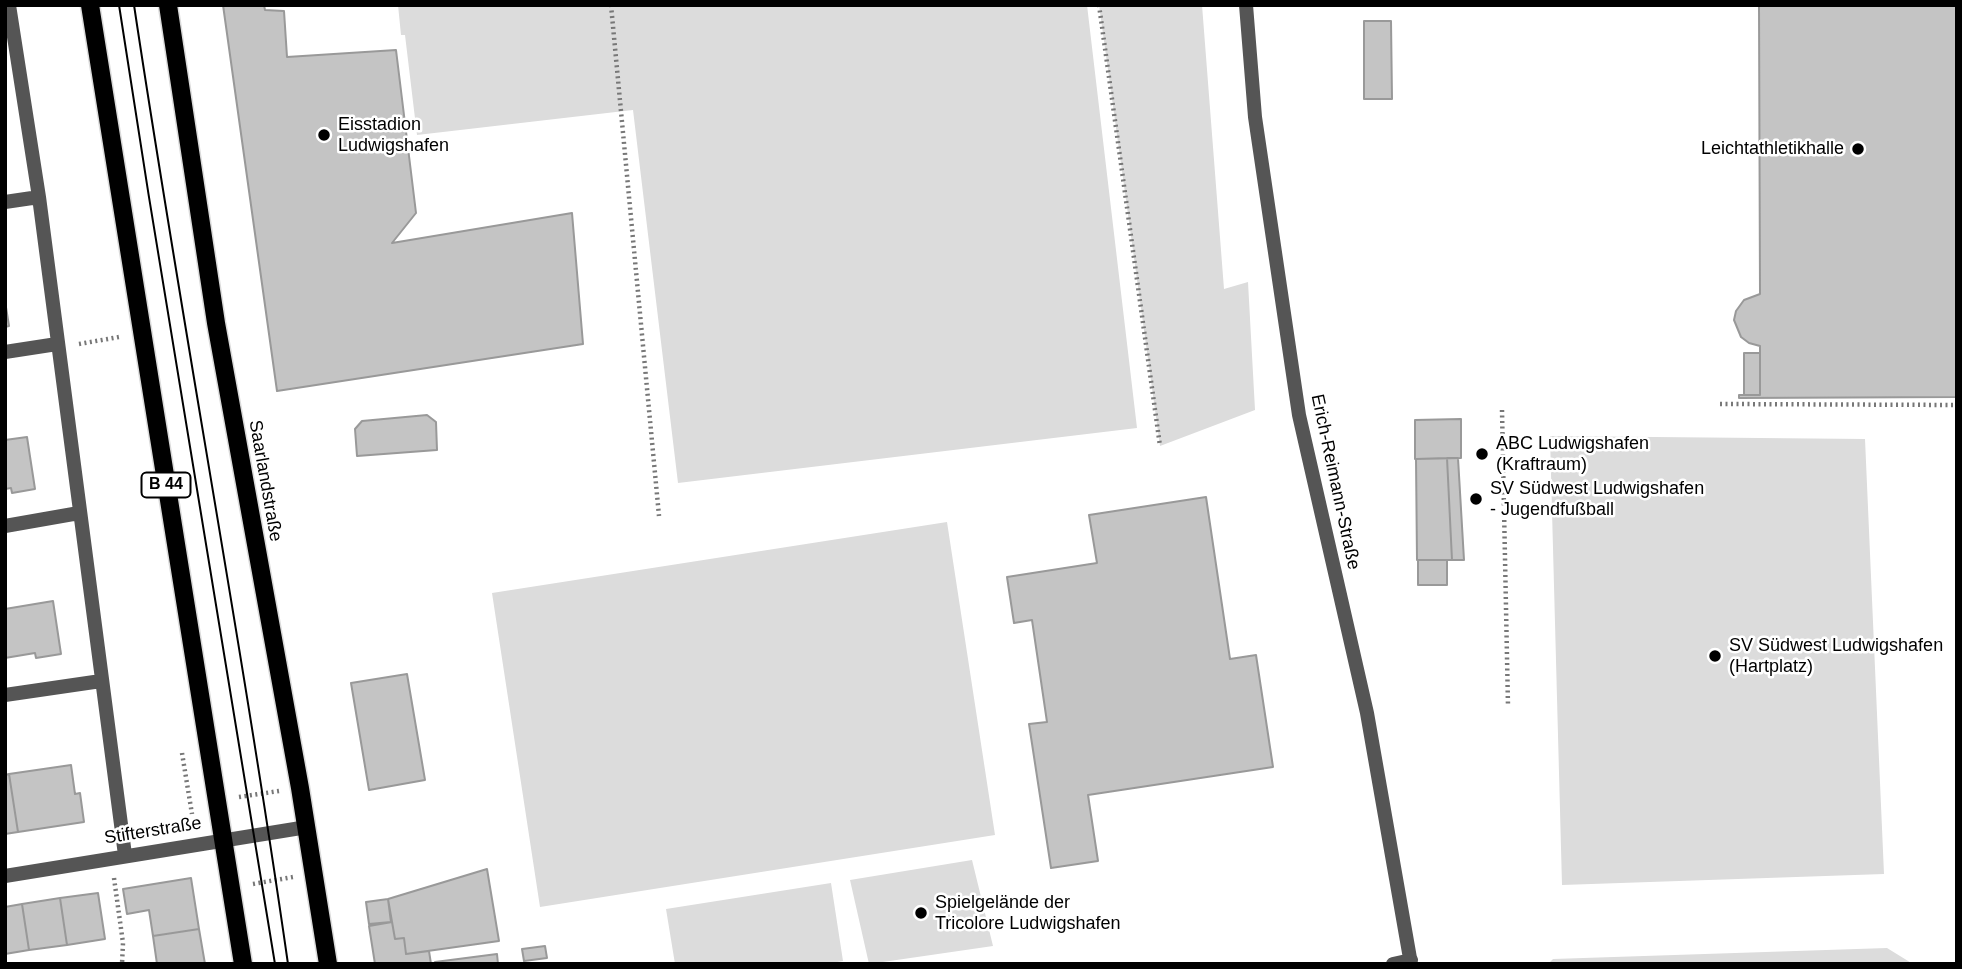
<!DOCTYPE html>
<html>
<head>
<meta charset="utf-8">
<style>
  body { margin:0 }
  #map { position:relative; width:1962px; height:969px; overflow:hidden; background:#fff; font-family:Helvetica,sans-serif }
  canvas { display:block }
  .frame { position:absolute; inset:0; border:7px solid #000; pointer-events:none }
</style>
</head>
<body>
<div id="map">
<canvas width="1962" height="969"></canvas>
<div class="frame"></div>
</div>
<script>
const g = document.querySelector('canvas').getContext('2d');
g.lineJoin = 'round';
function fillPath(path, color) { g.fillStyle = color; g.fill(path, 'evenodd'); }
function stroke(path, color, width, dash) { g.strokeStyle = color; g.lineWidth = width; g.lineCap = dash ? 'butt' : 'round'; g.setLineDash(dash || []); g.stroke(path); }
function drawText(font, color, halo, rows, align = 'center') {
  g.font = font + ' Helvetica,sans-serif'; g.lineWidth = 5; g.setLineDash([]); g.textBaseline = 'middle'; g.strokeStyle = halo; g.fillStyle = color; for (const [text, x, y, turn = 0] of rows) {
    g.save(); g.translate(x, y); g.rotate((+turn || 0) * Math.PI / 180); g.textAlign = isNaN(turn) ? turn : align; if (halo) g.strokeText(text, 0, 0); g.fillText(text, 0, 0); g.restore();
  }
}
const green = new Path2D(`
  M398,5h689l50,423 -459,55 -45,-373 -216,25 -12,-100h-4z
  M1099,5h103l22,284 24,-7 7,128 -95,36z
  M1550,436l315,3 19,435 -322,11z
  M947,522l48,313 -455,72 -48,-314z
  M972,860l21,86 -124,18 -19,-84z
  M831,883l12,78 -17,3h-151l-9,-55z
  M1887,948l26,16h-365l5,-5z`);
const building = new Path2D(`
  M223,5h41l1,5 19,1 3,46 109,-7 20,163 -24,30 180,-30 11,131 -306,47z
  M1759,5h198v392l-218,1v-3h21v-49l-11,-3 -8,-6 -7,-17 2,-9 8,-11 16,-6z
  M1364,21h27l1,78h-28z
  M5,301l4,25 -4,1z
  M1744,353h16v42h-16z
  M427,415l9,7 1,28 -80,6 -2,-27 7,-8z
  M1461,419v39l-46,1v-39z
  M27,437l8,52 -23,4 -1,-5 -6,1v-49z
  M1447,458l5,102h-35l-1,-101z
  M1447,458h11l6,102h-12z
  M1206,497l24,162 26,-4 17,112 -185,28 10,66 -47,7 -22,-144 18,-2 -15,-102 -18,3 -7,-46 90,-14 -8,-48z
  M1418,560h29v25h-29z
  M53,601l8,53 -25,4 -1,-5 -30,5v-49z
  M407,674l18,106 -56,10 -18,-107z
  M71,765l4,29 5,-1 4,29 -66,10 -9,-58z
  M9,774l9,58 -13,2v-59z
  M487,869l12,72 -93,13 -2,-16 -9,1 -7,-40z
  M191,878l8,51 -46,7 -4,-26 -22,4 -4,-25z
  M98,893l7,46 -38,6 -7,-47z
  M60,898l7,47 -38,5 -7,-46z
  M388,899l3,23 -22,2 -3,-22z
  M22,904l7,46 -24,4v-47z
  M392,922l3,17 9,-1 2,16 23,-3 2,13h-56l-6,-38z
  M199,929l6,35h-48l-4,-28z
  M545,946l2,12 -23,3 -2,-12z
  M497,954l1,10h-63v-2z`);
const path = new Path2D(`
  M611,5l48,511
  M1099,5l61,441
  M79,344l40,-7
  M1720,404l237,1
  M1502,410l6,296
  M182,753l10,61
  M239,797l40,-6
  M114,878l9,65 -1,21
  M253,884l40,-7`);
const street = new Path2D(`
  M9,5l30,192 86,658
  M1246,5l9,112 44,298 68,298 44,251
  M5,202l34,-5
  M5,352l52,-8
  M5,526l74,-13
  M5,695l96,-14
  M5,876l302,-49
  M1393,964l18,-4`);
const primary = new Path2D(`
  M90,5l153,959
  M168,5l48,318 84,465 28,176`);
const tram = new Path2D(`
  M119,5c49,320 103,639 156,959
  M134,5c48,320 108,638 154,959`);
const markers = [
  [324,135,7,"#000"],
  [1858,149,7,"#000"],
  [1482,454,7,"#000"],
  [1476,499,7,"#000"],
  [1715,656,7,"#000"],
  [921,913,7,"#000"]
];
const shields = [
  [166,485,49]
];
const shieldNames = [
  ["B 44",166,485]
];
const poiNames = [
  ["Eisstadion",338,125],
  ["Ludwigshafen",338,146],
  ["Leichtathletikhalle",1844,149,"right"],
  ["ABC Ludwigshafen",1496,444],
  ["(Kraftraum)",1496,465],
  ["SV Südwest Ludwigshafen",1490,489],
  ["- Jugendfußball",1490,510],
  ["SV Südwest Ludwigshafen",1729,646],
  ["(Hartplatz)",1729,667],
  ["Spielgelände der",935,903],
  ["Tricolore Ludwigshafen",935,924]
];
const streetNames = [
  ["Saarlandstraße",265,481,80],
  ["Erich-Reimann-Straße",1335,482,78],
  ["Stifterstraße",153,831,-9]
];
fillPath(green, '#dcdcdc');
fillPath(building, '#c4c4c4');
stroke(building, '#999', 2);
stroke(primary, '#dbdbdb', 21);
stroke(path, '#777', 4.5, [2, 3.5]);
stroke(street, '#555', 14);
stroke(primary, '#000', 18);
stroke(tram, '#000', 2);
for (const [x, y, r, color] of markers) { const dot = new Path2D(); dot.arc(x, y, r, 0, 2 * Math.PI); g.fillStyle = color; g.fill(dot); stroke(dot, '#fff', 2.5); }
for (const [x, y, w] of shields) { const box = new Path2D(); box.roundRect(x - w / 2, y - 12.5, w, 25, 5); g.fillStyle = '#fff'; g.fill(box); stroke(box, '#000', 2); }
drawText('bold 16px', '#000', null, shieldNames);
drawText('18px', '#000', '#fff', poiNames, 'left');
drawText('18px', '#000', '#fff', streetNames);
</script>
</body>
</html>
